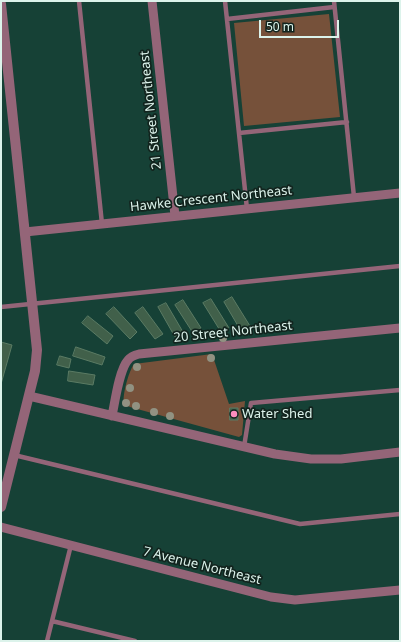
<!DOCTYPE html>
<html>
<head>
<meta charset="utf-8">
<style>
  body { margin:0 }
  #map { position:relative; width:401px; height:642px; overflow:hidden; background:#164136; font-family:"Noto Sans",sans-serif }
  canvas { display:block }
  .frame { position:absolute; inset:0; border:2px solid #dcf3eb; pointer-events:none }
  .scale { position:absolute; left:259px; top:20px; width:80px; height:18px; box-sizing:border-box; border:2px solid #dcf3eb; border-top:0; padding-left:5px; font-size:12px; line-height:14px; white-space:nowrap; color:#dcf3eb; -webkit-text-stroke:3px #12241e; paint-order:stroke }
</style>
</head>
<body>
<div id="map">
<canvas width="401" height="642"></canvas>
<div class="frame"></div>
<div class="scale">50 m</div>
</div>
<script>
const g = document.querySelector('canvas').getContext('2d');
g.lineJoin = 'round';
function fillPath(path, color) { g.fillStyle = color; g.fill(path, 'evenodd'); }
function stroke(path, color, width, dash) { g.strokeStyle = color; g.lineWidth = width; g.lineCap = dash ? 'butt' : 'round'; g.setLineDash(dash || []); g.stroke(path); }
function drawText(font, color, halo, rows, align = 'center') {
  g.font = font + ' "Noto Sans",sans-serif'; g.lineWidth = 3.5; g.setLineDash([]); g.textBaseline = 'middle'; g.strokeStyle = halo; g.fillStyle = color; for (const [text, x, y, turn = 0] of rows) {
    g.save(); g.translate(x, y); g.rotate((+turn || 0) * Math.PI / 180); g.textAlign = isNaN(turn) ? turn : align; if (halo) g.strokeText(text, 0, 0); g.fillText(text, 0, 0); g.restore();
  }
}
const green = new Path2D(`
  M329,14l11,103 -96,9 -10,-103z
  M212,354l17,50 16,-3 -3,34 -3,2 -109,-30 -6,-3c-2,-9 5,-33 10,-40z`);
const building = new Path2D(`
  M232,297l18,29 -9,5 -17,-29z
  M211,299l18,29 -8,4 -18,-29z
  M183,300l18,28 -8,5 -18,-28z
  M166,303l17,29 -8,5 -17,-30z
  M114,307l23,25 -7,7 -24,-25z
  M143,307l20,27 -8,5 -20,-26z
  M88,316l25,20 -6,8 -25,-21z
  M1,342l11,3 -11,39z
  M76,347l29,10 -3,8 -29,-9z
  M60,356l11,3 -2,9 -12,-3z
  M69,371l26,4 -2,10 -25,-4z
  M230,408h8v12h-8z`);
const service = new Path2D(`
  M79,1l23,223
  M225,1l22,208
  M334,1l20,196
  M227,19l107,-12
  M239,133l108,-11
  M1,307l399,-41
  M244,447l7,-44 149,-13
  M14,455l286,69 100,-10
  M52,621l83,20
  M47,641l24,-96`);
const minor = new Path2D(`
  M152,1l23,215
  M25,232l375,-39
  M29,396l246,58 36,5h30l59,-7
  M112,416c3,-14 7,-46 16,-56 3,-4 7,-5 11,-6l261,-26
  M1,527l270,70 24,3 105,-10`);
const tertiary = new Path2D(`
  M1,4l36,346 -2,21 -34,136`);
const trees = [
  [223,338],
  [211,358],
  [137,367],
  [130,388],
  [126,403],
  [136,406],
  [154,412],
  [170,416]
];
const markers = [
  [234,414,4,"#fd8ebf"]
];
const streetNames = [
  ["21 Street Northeast",151,110,-96],
  ["Hawke Crescent Northeast",211,199,-6],
  ["20 Street Northeast",233,332,-6],
  ["7 Avenue Northeast",202,566,14]
];
const poiNames = [
  ["Water Shed",242,414]
];
fillPath(green, '#76513a');
fillPath(building, '#41604a');
stroke(building, '#5b7b64', 1);
stroke(service, '#946578', 4.5);
stroke(minor, '#946578', 9);
stroke(tertiary, '#946578', 10);
g.fillStyle = '#919282';
for (const [x, y] of trees) { g.beginPath(); g.arc(x, y, 4, 0, 2 * Math.PI); g.fill(); }
for (const [x, y, r, color] of markers) { const dot = new Path2D(); dot.arc(x, y, r, 0, 2 * Math.PI); g.fillStyle = color; g.fill(dot); stroke(dot, '#12241e', 1.5); }
drawText('13px', '#dcf3eb', '#12241e', streetNames);
drawText('13px', '#dcf3eb', '#12241e', poiNames, 'left');
</script>
</body>
</html>
